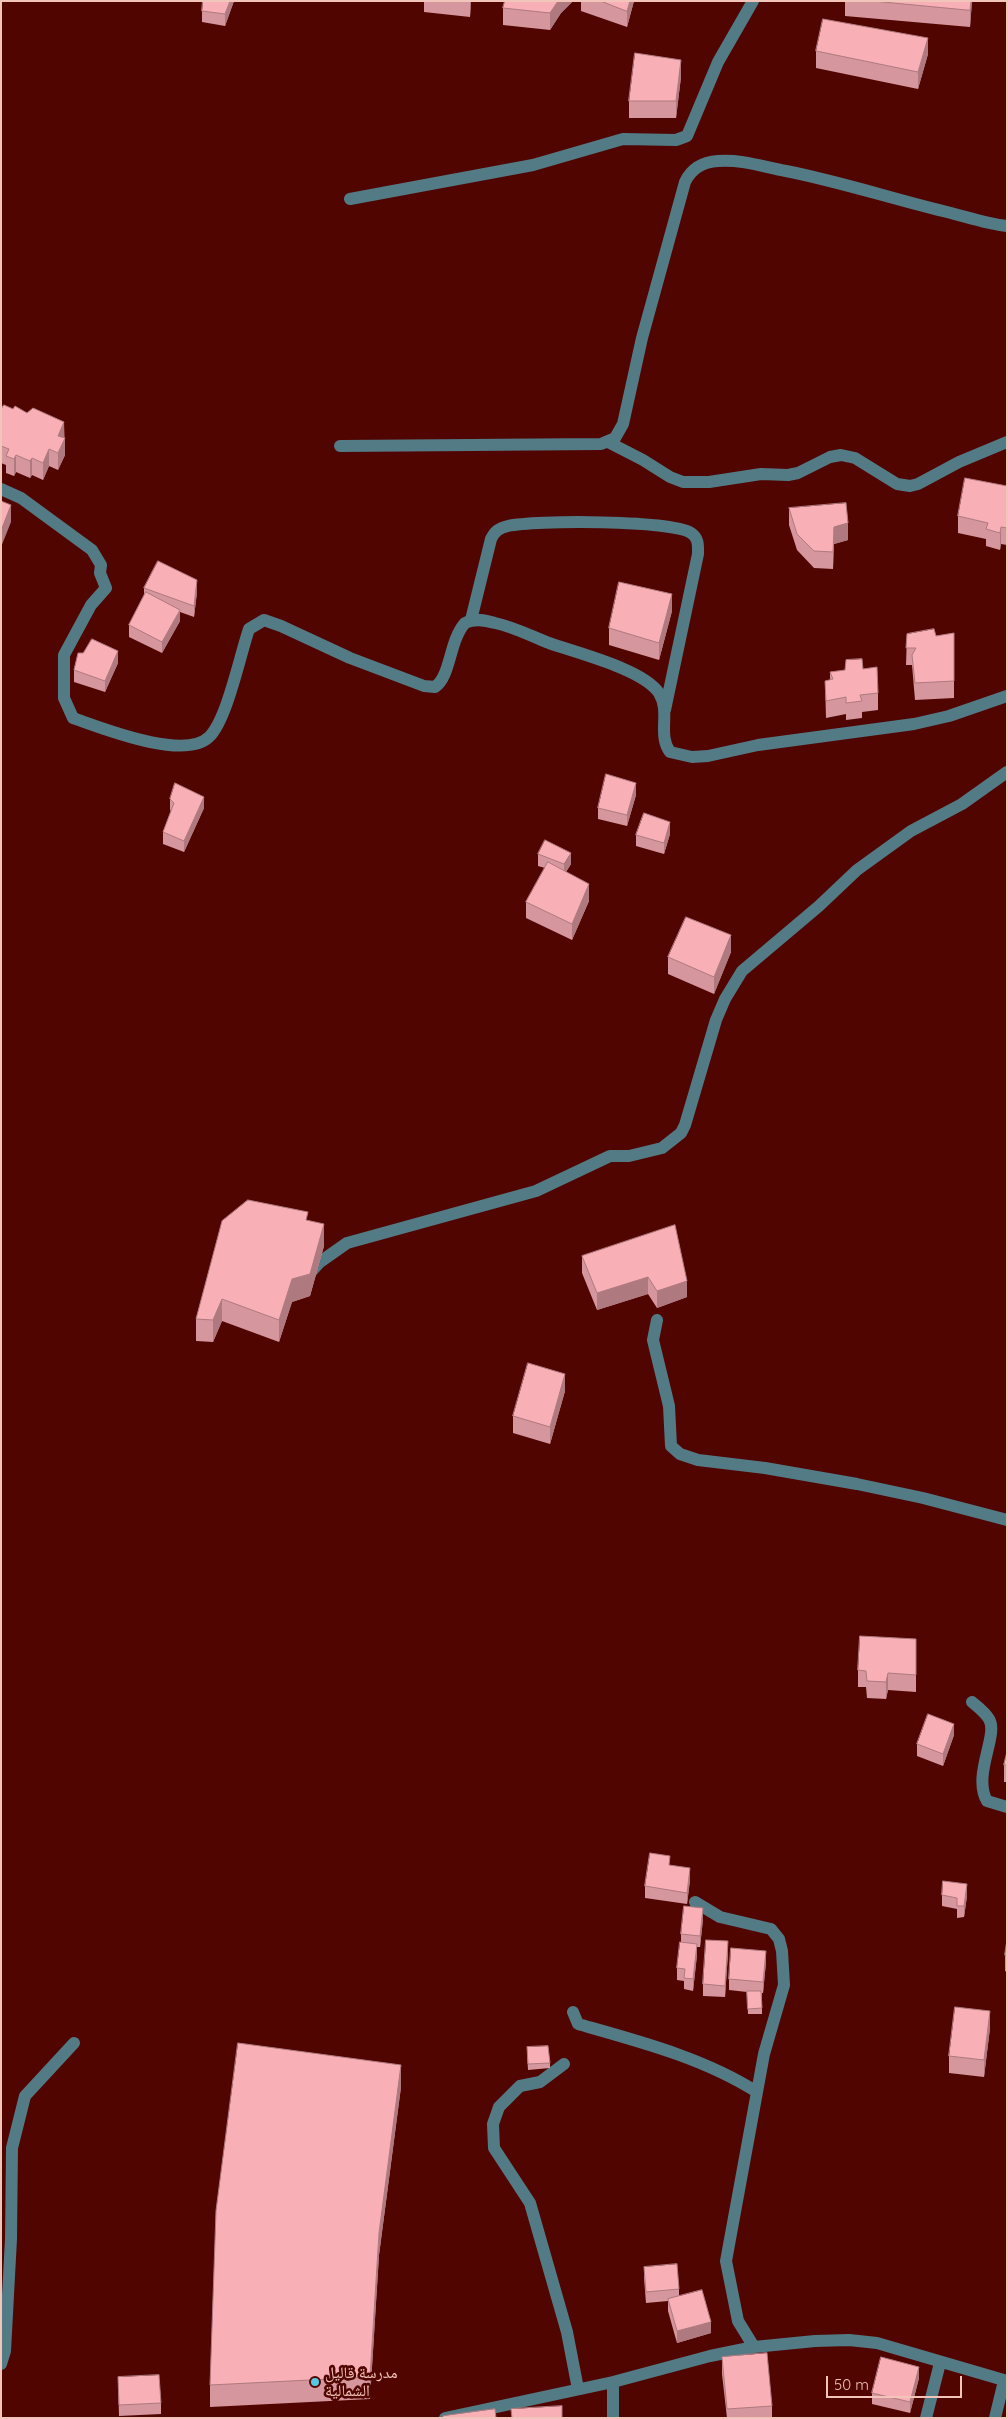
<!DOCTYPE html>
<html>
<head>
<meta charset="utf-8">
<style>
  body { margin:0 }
  #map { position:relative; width:1008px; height:2419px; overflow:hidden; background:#500500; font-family:Quicksand,sans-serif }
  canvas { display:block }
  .frame { position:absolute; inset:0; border:2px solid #f2c5bb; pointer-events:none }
  .scale { position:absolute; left:826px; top:2376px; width:136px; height:22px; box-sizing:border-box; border:2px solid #f2c5bb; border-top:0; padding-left:6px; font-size:15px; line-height:18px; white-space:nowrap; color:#f2c5bb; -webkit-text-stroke:4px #500500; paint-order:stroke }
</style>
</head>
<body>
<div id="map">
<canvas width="1008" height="2419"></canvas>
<div class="frame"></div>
<div class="scale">50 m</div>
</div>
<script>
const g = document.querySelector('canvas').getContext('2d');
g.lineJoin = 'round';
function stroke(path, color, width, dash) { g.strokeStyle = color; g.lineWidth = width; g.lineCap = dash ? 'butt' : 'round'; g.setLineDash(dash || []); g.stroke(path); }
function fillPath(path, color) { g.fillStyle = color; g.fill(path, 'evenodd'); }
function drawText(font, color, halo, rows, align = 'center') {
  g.font = font + ' Quicksand,"Noto Naskh Arabic",sans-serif'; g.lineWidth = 5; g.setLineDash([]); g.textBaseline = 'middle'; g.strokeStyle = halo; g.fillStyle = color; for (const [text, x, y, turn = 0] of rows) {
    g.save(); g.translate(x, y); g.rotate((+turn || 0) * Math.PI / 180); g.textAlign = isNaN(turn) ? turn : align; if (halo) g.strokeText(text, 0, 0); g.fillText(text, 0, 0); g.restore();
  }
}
const minor = new Path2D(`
  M350,199l183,-34 90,-26 53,1 11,-4 31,-74 35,-61
  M608,442l35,18 27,17 13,5h26l52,-8 27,1 10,-2 32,-16 11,-2 14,3 42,26 13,2 8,-2 41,-22 48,-20
  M340,446l261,-2 14,-6 8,-14 19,-86 43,-156c6,-13 18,-20 33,-21 23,-2 46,6 68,10 56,11 110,29 165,42 19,5 37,11 56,13
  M1,489l20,9 71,52 9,15 -1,8 6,15 -15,17 -27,50v43l9,20c29,10 111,43 136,19 18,-17 31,-82 40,-108l15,-9 17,6 69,32 74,28 11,1c16,-11 14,-46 30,-64 10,-5 20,-3 30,0 19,4 36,13 54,20 28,10 94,26 110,50 12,19 -2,41 11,59l22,5 16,-1 50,-11 156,-21 35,-8 58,-20
  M471,620l20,-81c4,-8 8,-11 17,-13 25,-6 165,-6 183,7 8,5 7,13 7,21l-33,156
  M310,1273l10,-11 27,-19 189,-52 74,-35h19l33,-8 19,-15 4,-8 31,-105 9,-21 17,-28 77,-65 38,-36 54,-39 51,-27 45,-32
  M657,1320l-4,20 16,66 2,40 9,8 18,6 67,8 92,16 66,14 84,22
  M972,1702c6,5 13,10 17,17 10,16 -17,56 -2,82l20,6
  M695,1902l25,15 51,12 8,10 3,12 2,34 -20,69 -38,207 12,60 16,26
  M573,2012l5,12c60,17 126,34 179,68
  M564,2064l-24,18 -20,4 -21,21 -6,17 1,24 36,55 37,129 11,57
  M1,2364l4,-13 6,-112 1,-91 13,-52 49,-53
  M613,2382v36
  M445,2418l168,-36 97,-26 44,-9 61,-6 34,-1 28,3 130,38
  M926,2418l14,-55
  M995,2418l9,-37`);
const wall = new Path2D(`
  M234,1l-9,25 -23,-4v-11z
  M424,1h47l-1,16 -46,-5z
  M505,1h68l-12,12 -11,17 -47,-5v-17z
  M581,1h53l-7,26 -46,-16z
  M845,1h127l-2,26 -125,-11z
  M816,51l112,3 -10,35 -102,-21z
  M681,77l-5,41h-47v-17z
  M1,409h12l51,13 1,33 -7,15 -9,-4 -6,14 -11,-5 -2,3 -14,-6 -2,4 -8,-3v-8l-5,-2z
  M1007,486v59l-6,-1 -1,6 -14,-4v-7l-28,-6v-17z
  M789,508l59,32 -14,4 -1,25 -19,-1 -17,-18 -8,-25z
  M144,588l53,4 -3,25 -14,-5v9l-18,32 -33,-16v-12l15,-30z
  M672,611l-13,49 -50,-15v-17z
  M954,633v65l-39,2 -3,-35h-6l1,-31 29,2z
  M83,653l35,10 -13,29 -31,-10v-12z
  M863,669l15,24v17l-16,2v6l-16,2v-6l-20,4 -1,-37 5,-1v-8z
  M636,795l-9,31 -29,-7v-11z
  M170,799l34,9 -20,44 -21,-8v-12l8,-21 -1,-1z
  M670,834l-6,20 -28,-8v-11z
  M538,854l33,10 -5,8 23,29 -17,39 -46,-22v-16l19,-34 -7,-2z
  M731,952l-17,42 -46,-20v-17z
  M308,1221l16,25 -14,50 -18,6 -13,40 -57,-21 -9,21 -17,-1v-22z
  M675,1225l12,72 -30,11 -9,-14 -51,16 -15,-37v-17z
  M565,1391l-15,53 -37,-11v-17z
  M916,1639v53l-28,-2 -2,9 -19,-1 -1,-11h-8v-17z
  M954,1735l-11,31 -26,-10v-12z
  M1007,1752v30h-3v-17z
  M670,1865l20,15 -3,24 -42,-6v-12z
  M942,1895l25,1 -3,21 -7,1v-9l-15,-3z
  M703,1919l-3,28h-3v8l-4,36 -9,-2v-8l-7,-1v-12l4,-26v-8z
  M1007,1940v32l-2,-1v-16z
  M728,1953l-3,44 -22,-1v-12z
  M766,1962l-3,31h-1v21h-14l-1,-22 -18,-2v-11z
  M990,2028l-6,49 -35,-4v-17z
  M527,2053l23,10v5l-22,2z
  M401,2087l-22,168 -9,144 -160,8v-22z
  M644,2267l35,22v7l32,37 -34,10 -9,-32v-10l-22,2 -2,-25z
  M722,2357l50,49v12h-45l-5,-44z
  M118,2377l43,26v11l-42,2z
  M919,2378l-9,35 -38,-9v-11z`);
const shadedWall = new Path2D(`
  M230,1h4l-9,25v-12z
  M470,1h1l-1,16z
  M558,1h15l-12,12 -11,17v-17z
  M630,1h4l-7,26v-16z
  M971,1h1l-2,26v-17z
  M928,38v16l-10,35v-17z
  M681,60v17l-5,41v-17z
  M64,422v17l-6,-3z
  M65,438v17l-7,15v-17z
  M49,449v17l-6,14v-17z
  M16,455v17l-2,4v-17z
  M32,458v17l-2,3v-17z
  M11,505v17l-10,25v-16z
  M848,523v17l-14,4 -1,25 1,-42z
  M1001,527v17l-1,6v-17z
  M197,580v12l-3,25v-11z
  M672,594v17l-13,49v-17z
  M180,610v11l-18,32v-11z
  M118,651v12l-13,29v-11z
  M636,783v12l-9,31v-11z
  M204,797v11l-20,44v-11z
  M670,822v12l-6,20v-11z
  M571,853v11l-7,11v-11z
  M589,884v17l-17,39v-16z
  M731,935v17l-17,42v-17z
  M324,1224v22l-14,50 -18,6 -13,40v-22l13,-41z
  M648,1277v17l-51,16v-17z
  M687,1281v16l-30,11v-17z
  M222,1299v22l-9,21v-22z
  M565,1374v17l-15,53v-17z
  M888,1673v17l-2,9v-17z
  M954,1724v11l-11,31v-12z
  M690,1868v12l-3,24v-11z
  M967,1884v12l-3,21v-11z
  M703,1908v11l-3,28v-11z
  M728,1941v12l-3,44v-11z
  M697,1944v11l-4,36v-12z
  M766,1951v11l-3,31v-11z
  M990,2011v17l-6,49v-17z
  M401,2065v22l-22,168 -9,144v-22l9,-144z
  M711,2322v11l-34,10v-12z
  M919,2367v11l-9,35v-11z`);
const building = new Path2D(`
  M203,1h27l-5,13 -23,-3z
  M505,1h53l-8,12 -47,-5z
  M601,1h29l-3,10z
  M873,1h98l-1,9z
  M823,19l105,19 -10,34 -102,-21z
  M635,53l46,7 -5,41h-47z
  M4,405l9,4 2,-3 12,7 6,-5 31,14 -6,14 7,2 -7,15 -9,-4 -6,14 -11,-5 -2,3 -14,-6 -2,4 -8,-3 3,-7 -8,-3v-37z
  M965,478l42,8v42l-6,-1 -1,6 -14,-4 2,-6 -30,-7z
  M1,501l10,4 -10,26z
  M846,503l2,20 -14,4 -1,25 -19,-1 -17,-17 -8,-26z
  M158,561l39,19 -3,26 -50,-18z
  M619,582l53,12 -13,49 -50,-15z
  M146,592l34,18 -18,32 -33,-17z
  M934,629l2,7 18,-3v48l-39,2 -3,-28 4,-7h-10l1,-14z
  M92,639l26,12 -13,30 -31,-11 4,-17h5z
  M862,659l1,10 14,-2 1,26 -18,2 2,6 -16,2v-6l-20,4 -1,-20 8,-2 -3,-7 15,-2 1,-10z
  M606,774l30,9 -9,32 -29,-7z
  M175,783l29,14 -20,44 -21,-9 11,-29 -4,-4z
  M644,813l26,9 -6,21 -28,-8z
  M545,840l26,13 -7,11 -26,-10z
  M548,862l41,22 -17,40 -46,-22z
  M686,917l45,18 -17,42 -46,-20z
  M248,1200l60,12 -2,8 18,4 -14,50 -18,5 -13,41 -57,-21 -9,21 -17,-1 26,-98z
  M675,1225l12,56 -30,10 -9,-14 -51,16 -15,-37z
  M528,1363l37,11 -15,53 -37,-11z
  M860,1636l56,3v36l-28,-2 -2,9 -19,-1 -1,-10 -8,-1z
  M928,1714l26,10 -11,30 -26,-10z
  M1007,1752v13h-3z
  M650,1853l20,3 -1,9 21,3 -3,25 -42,-7z
  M943,1881l24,3 -3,22h-7v-8l-15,-3z
  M684,1906l19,2 -3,28 -19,-2z
  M706,1940l22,1 -3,45 -22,-2z
  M1007,1940v15h-2z
  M680,1942l17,2 -4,35 -9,-1 1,-9 -8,-1z
  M731,1948l35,3 -3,31 -34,-3z
  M747,1991h14l1,17 -14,1z
  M955,2007l35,4 -6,49 -35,-4z
  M238,2043l163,22 -22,168 -9,144 -160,8 6,-174z
  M548,2046l2,17 -22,1 -1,-17z
  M677,2264l2,25 -33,3 -2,-25z
  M702,2290l9,32 -34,9 -9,-32z
  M767,2353l5,53 -45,3 -5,-52z
  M881,2357l38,10 -9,35 -38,-9z
  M159,2375l2,28 -42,2 -1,-28z
  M562,2406v12h-50l-1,-9z
  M495,2409l1,9h-53v-2z`);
const markers = [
  [315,2382,5,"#56c9e0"]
];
const poiNames = [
  ["مدرسة قاليل",325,2373],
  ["الشمالية",325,2391]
];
stroke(minor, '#527b85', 12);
fillPath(wall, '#d5969d');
fillPath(shadedWall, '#ae7a7f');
fillPath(building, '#f8afb6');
stroke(building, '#ae7a7f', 1);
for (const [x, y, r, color] of markers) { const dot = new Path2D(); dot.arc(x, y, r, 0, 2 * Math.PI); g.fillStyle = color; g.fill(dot); stroke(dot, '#500500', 2); }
drawText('16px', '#f2c5bb', '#500500', poiNames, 'left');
</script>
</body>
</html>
